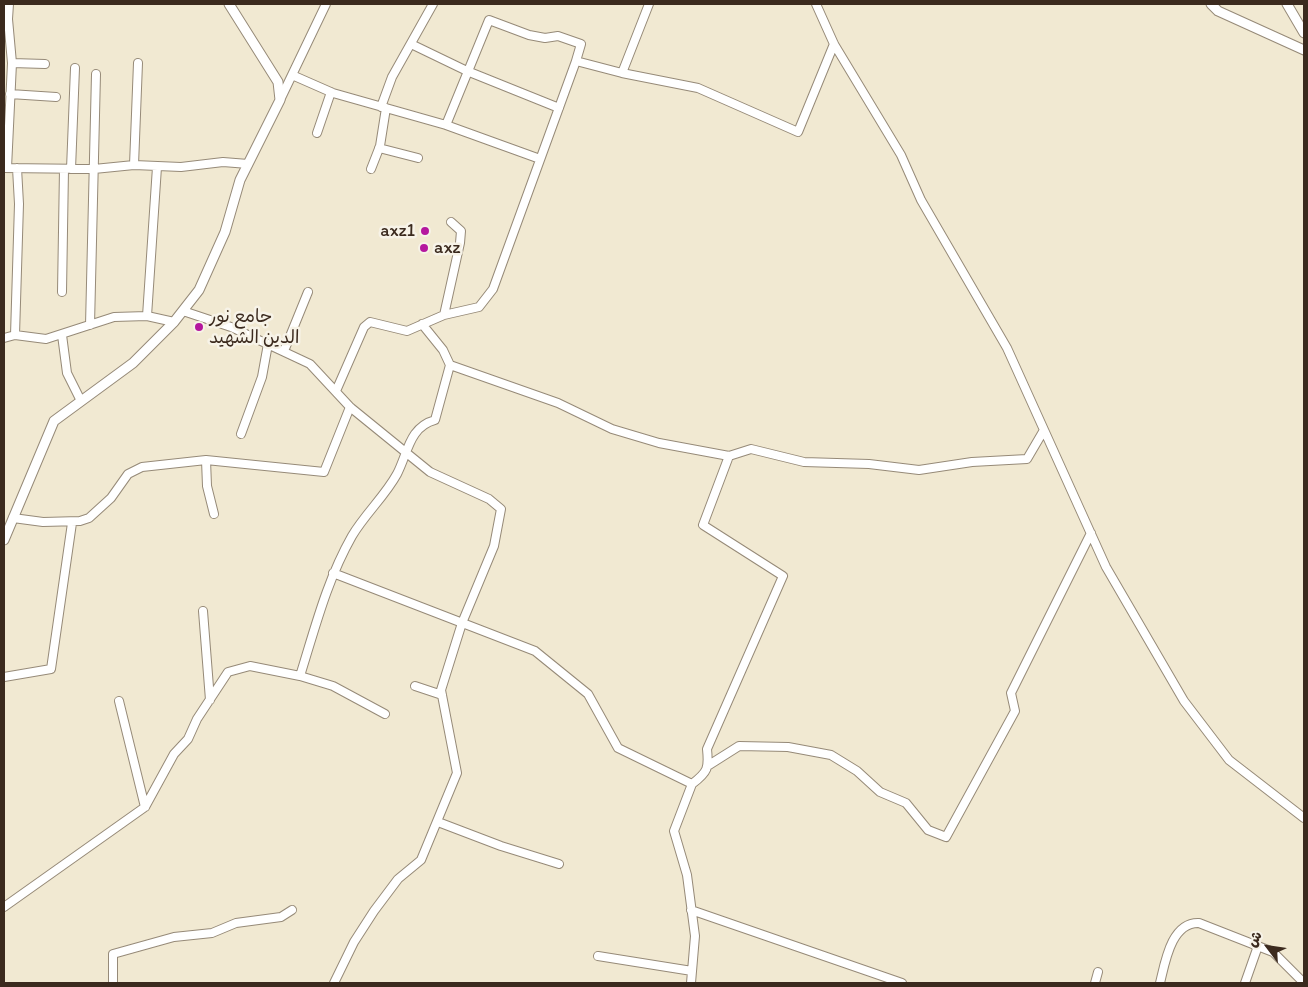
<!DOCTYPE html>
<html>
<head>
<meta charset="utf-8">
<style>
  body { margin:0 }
  #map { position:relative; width:1308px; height:987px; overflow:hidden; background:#f1e9d2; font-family:Itim,"Playpen Sans Arabic",sans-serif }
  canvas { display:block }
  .frame { position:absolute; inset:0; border:5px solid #3b2a1e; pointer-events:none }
  .north { position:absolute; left:1243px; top:922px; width:50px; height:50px; -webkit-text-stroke:4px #f7f3e8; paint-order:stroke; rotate:301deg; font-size:14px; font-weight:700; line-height:20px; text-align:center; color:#3b2a1e }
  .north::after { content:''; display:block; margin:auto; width:18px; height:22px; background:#3b2a1e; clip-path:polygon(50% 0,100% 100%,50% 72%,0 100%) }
</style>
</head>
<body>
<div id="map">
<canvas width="1308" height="987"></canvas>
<div class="frame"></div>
<div class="north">ش</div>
</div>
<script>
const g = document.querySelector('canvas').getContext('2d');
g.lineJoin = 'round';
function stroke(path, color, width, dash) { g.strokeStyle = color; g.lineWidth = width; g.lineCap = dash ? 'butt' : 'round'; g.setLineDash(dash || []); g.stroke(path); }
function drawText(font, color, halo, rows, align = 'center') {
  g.font = font + ' Itim,"Playpen Sans Arabic",sans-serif'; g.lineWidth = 5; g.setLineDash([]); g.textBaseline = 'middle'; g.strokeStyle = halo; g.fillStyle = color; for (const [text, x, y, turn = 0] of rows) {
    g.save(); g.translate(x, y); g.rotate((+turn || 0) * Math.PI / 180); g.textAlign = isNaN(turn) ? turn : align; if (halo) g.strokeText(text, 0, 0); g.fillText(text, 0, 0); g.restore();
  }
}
const minor = new Path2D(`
  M816,4l18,40 67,111 20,45 86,148 99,219 78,134 45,59 75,58
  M411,44l56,27 92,37
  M12,63l33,1
  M622,73l27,-69
  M292,75l41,18 113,32 94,34
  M10,94l46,3
  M280,100l46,-96
  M381,107l11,-30 41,-73
  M446,125l43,-105 40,15 16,3 13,-2 23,8 -5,17
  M317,133l14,-41
  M379,148l39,10
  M134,165l4,-102
  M4,168l90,1 40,-4 47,2 42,-5 25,2
  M7,168l5,-105 -4,-44 1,-15
  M71,169l4,-101
  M371,169l9,-23 6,-38
  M62,292l2,-123
  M183,311l48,16 79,37 40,43 80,65 59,27 12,10 -7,37 -32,77 -21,67 16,83 -36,87 -23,19 -24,32 -20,31 -20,41
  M444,315l16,-72 1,-12 -10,-9
  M147,316l10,-149
  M90,325l6,-251
  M15,335l4,-131 -2,-36
  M62,335l5,38 14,28
  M4,338l11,-3 31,4 68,-22 33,-1 27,6
  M284,351l24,-59
  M450,365l108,38 54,26 47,14 70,13 22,-7 53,13 65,2 50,6 53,-8 55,-3 17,-29
  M336,391l28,-64 6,-5 37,9 37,-16 35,-8 14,-18 83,-228 46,12 76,15 100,44 36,-88
  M241,434l21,-57 6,-33
  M206,460l1,26 7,28
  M13,518l30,4 37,-1 9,-3 22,-20 17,-24 14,-7 64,-7 118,12 26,-65
  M333,573l202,78 53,43 30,54 74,36 -18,47 13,44 8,61 -4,47
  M203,611l7,89
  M300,676l33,10 52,28
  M4,677l47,-8 21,-146
  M415,686l27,9
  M119,701l26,106
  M709,765l30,-19 49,1 43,8 26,16 23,21 26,11 22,27 18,7 69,-126 -4,-18 80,-160
  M692,784c16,-12 17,-16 15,-35l76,-173 -80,-51 26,-69
  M438,822l63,24 58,18
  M4,907l141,-100 29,-53 14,-15 9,-20 31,-47 22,-6 50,10c15,-48 27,-96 52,-140 13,-22 33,-40 45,-62 11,-21 12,-47 38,-54l15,-55 -7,-15 -21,-26
  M691,910l211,73
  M598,956l94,15
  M113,983v-29l61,-17 38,-4 24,-10 45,-6 11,-7
  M1095,983l3,-11
  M1160,983c5,-20 11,-61 39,-60l74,29 31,31
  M1245,983l13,-37`);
const tertiary = new Path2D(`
  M1211,4l7,7 86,39
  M1287,4l17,29
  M4,540l50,-119 79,-58 41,-41 25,-32 26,-58 15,-52 40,-80 -2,-18 -49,-78`);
const markers = [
  [425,231,5,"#b5179e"],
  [424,248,5,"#b5179e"],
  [199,327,5,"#b5179e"]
];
const poiNames = [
  ["axz1",415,231,"right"],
  ["axz",434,248],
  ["جامع نور",209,317],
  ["الدين الشهيد",209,338]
];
stroke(minor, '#968a78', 10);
stroke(tertiary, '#968a78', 11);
stroke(minor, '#fff', 8);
stroke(tertiary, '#fff', 9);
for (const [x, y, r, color] of markers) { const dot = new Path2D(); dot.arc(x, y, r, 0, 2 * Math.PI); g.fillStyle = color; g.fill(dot); stroke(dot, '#f7f3e8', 2); }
drawText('18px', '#3b2a1e', '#f7f3e8', poiNames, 'left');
</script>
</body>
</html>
